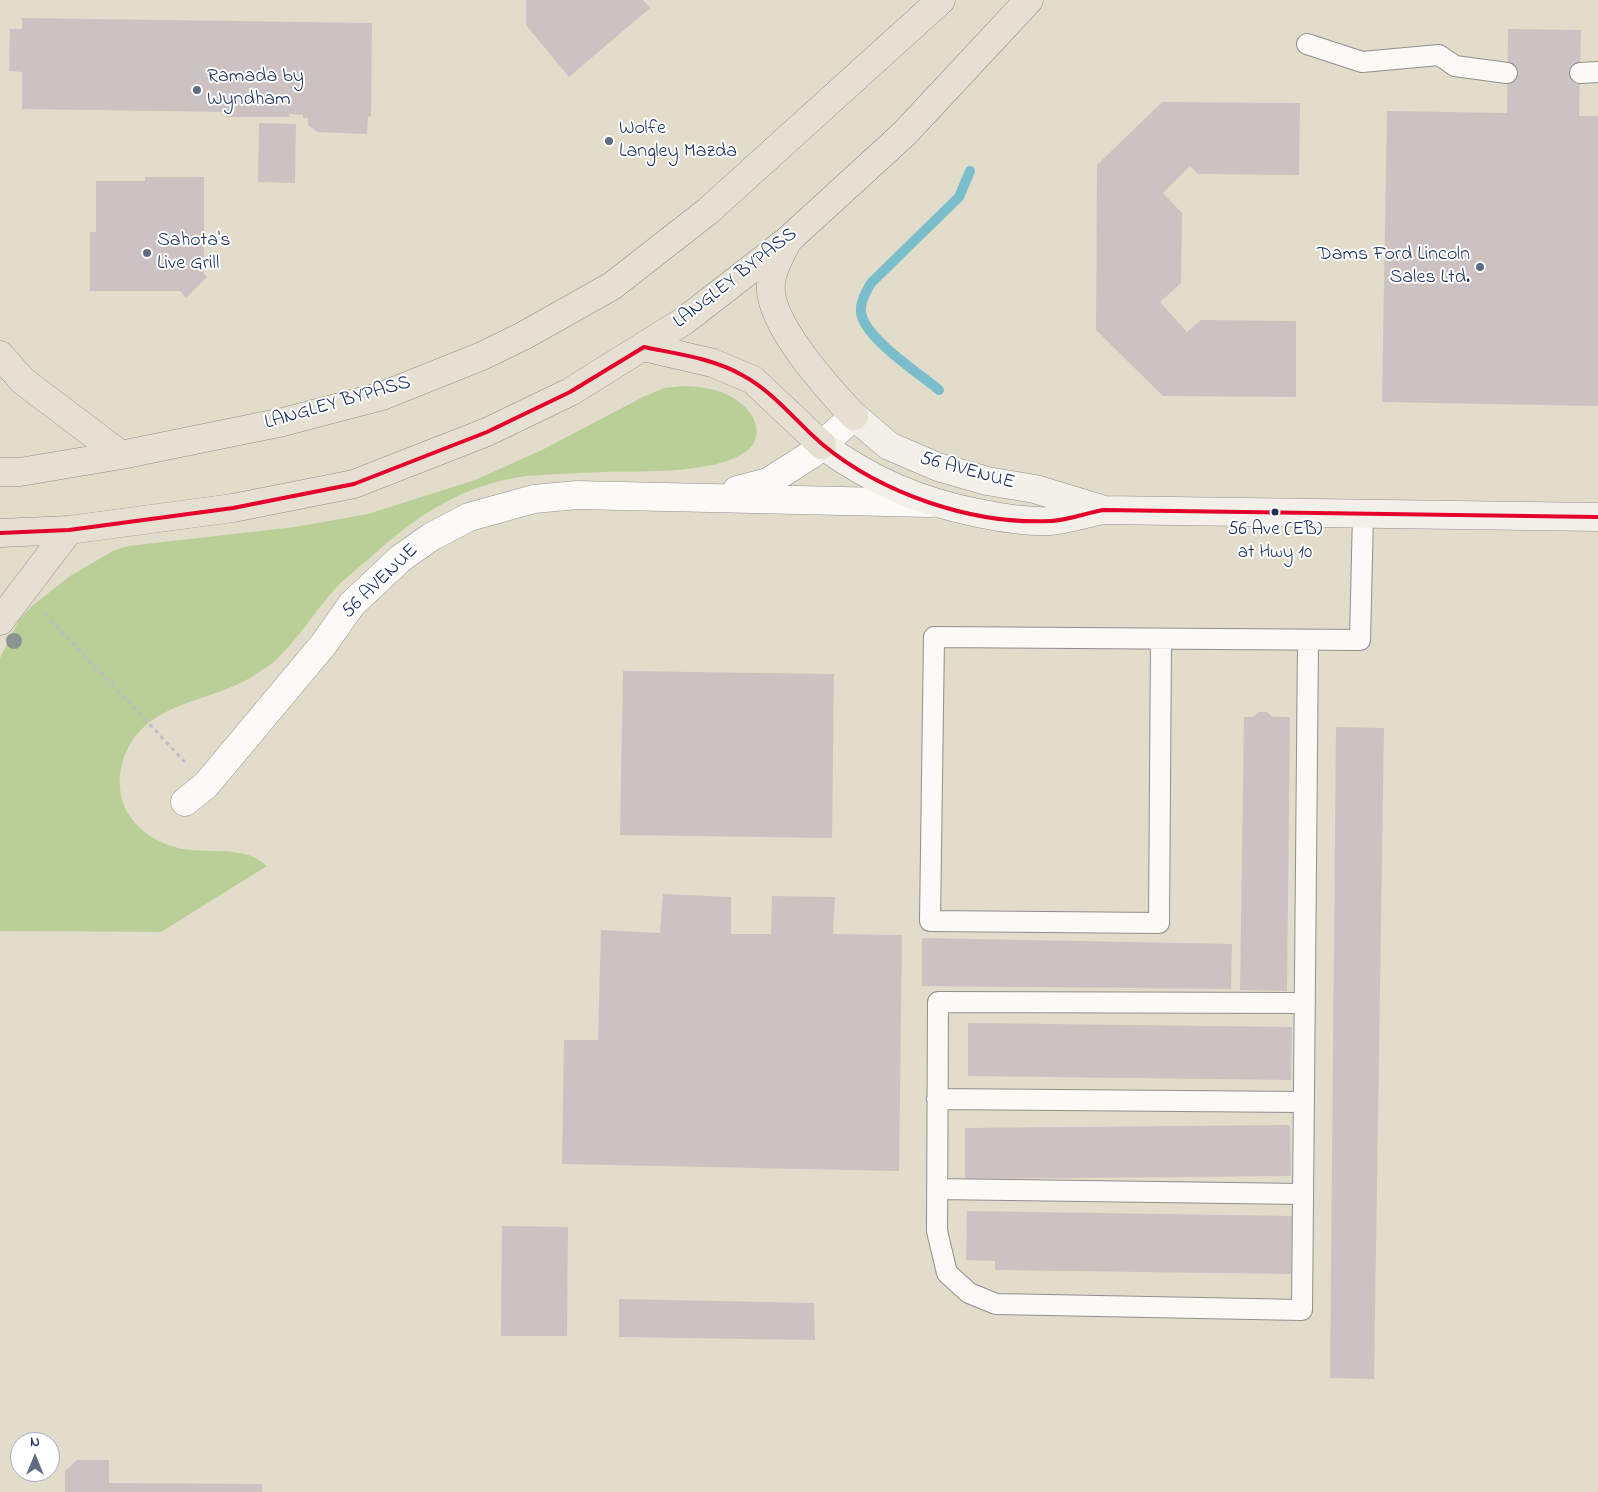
<!DOCTYPE html>
<html>
<head>
<meta charset="utf-8">
<style>
  body { margin:0 }
  #map { position:relative; width:1598px; height:1492px; overflow:hidden; background:#e2dcca; font-family:"Indie Flower",sans-serif }
  canvas { display:block }
  .north { position:absolute; left:10px; top:1432px; width:50px; height:50px; box-sizing:border-box; background:#fff; border:1px solid #a4acbf; border-radius:50%; rotate:0deg; font-size:14px; font-weight:700; line-height:20px; text-align:center; color:#1b2f5e }
  .north::after { content:''; display:block; margin:auto; width:18px; height:22px; background:#616c84; clip-path:polygon(50% 0,100% 100%,50% 72%,0 100%) }
</style>
</head>
<body>
<div id="map">
<canvas width="1598" height="1492"></canvas>
<div class="north">N</div>
</div>
<script>
const g = document.querySelector('canvas').getContext('2d');
g.lineJoin = 'round';
function fillPath(path, color) { g.fillStyle = color; g.fill(path, 'evenodd'); }
function stroke(path, color, width, dash) { g.strokeStyle = color; g.lineWidth = width; g.lineCap = dash ? 'butt' : 'round'; g.setLineDash(dash || []); g.stroke(path); }
function drawText(font, color, halo, rows, align = 'center') {
  g.font = font + ' "Indie Flower",sans-serif'; g.lineWidth = 4; g.setLineDash([]); g.textBaseline = 'middle'; g.strokeStyle = halo; g.fillStyle = color; for (const [text, x, y, turn = 0] of rows) {
    g.save(); g.translate(x, y); g.rotate((+turn || 0) * Math.PI / 180); g.textAlign = isNaN(turn) ? turn : align; if (halo) g.strokeText(text, 0, 0); g.fillText(text, 0, 0); g.restore();
  }
}
const green = new Path2D(`
  M685,386c24,1 45,5 62,23 7,8 11,17 9,28 -9,39 -121,34 -153,35 -26,1 -51,2 -77,4 -64,9 -107,38 -154,80 -12,11 -26,21 -37,33 -20,22 -36,49 -58,70 -6,6 -14,10 -21,15 -36,25 -88,25 -118,59 -18,21 -24,51 -12,77 12,23 39,38 65,40 19,2 41,-1 60,6 5,2 11,6 16,10l-106,66 -161,-1v-273l19,-38 13,-14 38,-30 43,-25 15,-5 167,-19 73,-13 107,-34 67,-30 101,-53 21,-9z`);
const stream = new Path2D(`
  M939,390c-19,-16 -76,-53 -78,-78 -1,-10 5,-20 10,-29l88,-86 11,-26`);
const building = new Path2D(`
  M526,0h117l7,8 -81,69 -43,-52z
  M22,18l350,5 -1,93 -3,1 -1,17 -50,-2 -9,-7v-7h-5v-3l-13,-1v3h-64v-5l-204,-3v-37l-13,-1 1,-42h12z
  M1508,29l73,1 -2,86h19v290l-216,-4 5,-291 120,2z
  M1162,102l138,1 -1,72 -101,-1 -8,-8 -27,27 19,20 -1,70 -21,19 27,30 14,-12 95,1v76l-133,-1 -67,-66 1,-165z
  M259,123l37,1 -1,59 -37,-1z
  M145,177h59v97l3,3 -21,21 -6,-7h-90v-59h6v-51h49z
  M623,671l211,3 -2,164 -212,-3z
  M1258,712h9l6,5h17l-3,274 -47,-1 4,-273h9z
  M1336,727l48,1 -10,651 -44,-1z
  M663,894l68,3v37h40l1,-38 63,1 -2,37 69,1 -3,236 -337,-7 2,-124h34l3,-110 59,3z
  M922,938l310,6 -1,45 -309,-3z
  M968,1023l324,4 -1,53 -323,-4z
  M1290,1125l1,51 -326,3v-51z
  M967,1211l325,5 -1,58 -296,-4v-9l-29,-1z
  M502,1226l66,1 -1,109h-66z
  M619,1299l195,4 1,37 -196,-3z
  M77,1460h32v23l153,1v8h-197v-21z`);
const path = new Path2D(`
  M45,614l140,148`);
const service = new Path2D(`
  M1307,44l55,18 77,-7 16,11 52,7
  M1580,73l18,-1
  M1161,639l-2,284 -229,-2 4,-284 426,3 3,-126
  M1305,1003l-367,-1 -1,229 10,42 22,20 27,11 306,6 6,-670
  M937,1099l367,3
  M937,1189l366,5`);
const minor = new Path2D(`
  M737,490l31,-8 44,-28 42,-38
  M185,802l21,-17 117,-140 29,-41 49,-46 30,-21 38,-20 65,-18 43,-4 353,8`);
const secondary = new Path2D(`
  M854,416l35,30 49,21 49,14 48,8 66,20
  M822,445c50,36 96,56 156,68 24,5 48,9 72,8 17,-1 36,-8 53,-11l495,7`);
const trunk = new Path2D(`
  M786,244c-6,12 -14,25 -15,39 -5,38 58,107 83,133
  M644,347l69,16 40,17 69,65
  M0,355l23,26 98,74
  M0,472h20l101,-17 162,-33 99,-26 100,-40 41,-20 89,-50 96,-75 233,-211
  M0,533l69,-3 164,-22 121,-24 133,-52 83,-40 114,-71 103,-80 117,-107 125,-134
  M0,621l69,-91`);
const bus1 = new Path2D(`
  M0,533l69,-3 164,-22 121,-24 133,-52 83,-40 74,-45c33,7 68,11 98,28 32,17 53,46 80,69 60,50 151,81 229,77 18,-1 35,-8 52,-11l495,7`);
const trees = [
  [14,641]
];
const markers = [
  [197,90,5,"#616c84"],
  [609,141,5,"#616c84"],
  [147,253,5,"#616c84"],
  [1480,267,5,"#616c84"],
  [1275,512,4.5,"#1b2f5e"]
];
const busNames = [
  ["56 Ave (EB)",1275,531],
  ["at Hwy 10",1275,554]
];
const poiNames = [
  ["Ramada by",207,78],
  ["Wyndham",207,101],
  ["Wolfe",619,130],
  ["Langley Mazda",619,153],
  ["Sahota's",157,242],
  ["Live Grill",157,265],
  ["Dams Ford Lincoln",1470,256,"right"],
  ["Sales Ltd.",1470,279,"right"]
];
const streetNames = [
  ["LANGLEY BYPASS",736,279,-38],
  ["LANGLEY BYPASS",338,404,-16],
  ["56 AVENUE",967,472,15],
  ["56 AVENUE",381,582,-44]
];
fillPath(green, '#bace98');
stroke(stream, '#7abecc', 10);
fillPath(building, '#cdc2c2');
stroke(service, '#8f8f8e', 22);
stroke(minor, '#8f8f8e', 29);
stroke(secondary, '#8f8f8e', 29);
stroke(trunk, '#8f8f8e', 29);
stroke(path, '#bdbec0', 3, [4, 4]);
stroke(service, '#fbfaf7', 20);
stroke(minor, '#fbfaf7', 28);
stroke(secondary, '#f2f0e9', 28);
stroke(trunk, '#e5e0d2', 28);
stroke(bus1, '#e4002b', 4);
g.fillStyle = '#899591';
for (const [x, y] of trees) { g.beginPath(); g.arc(x, y, 8, 0, 2 * Math.PI); g.fill(); }
for (const [x, y, r, color] of markers) { const dot = new Path2D(); dot.arc(x, y, r, 0, 2 * Math.PI); g.fillStyle = color; g.fill(dot); stroke(dot, '#fff', 2); }
drawText('19px', '#1b2f5e', '#fff', busNames);
drawText('20px', '#1b2f5e', '#fff', poiNames, 'left');
drawText('20px', '#1b2f5e', '#fff', streetNames);
</script>
</body>
</html>
